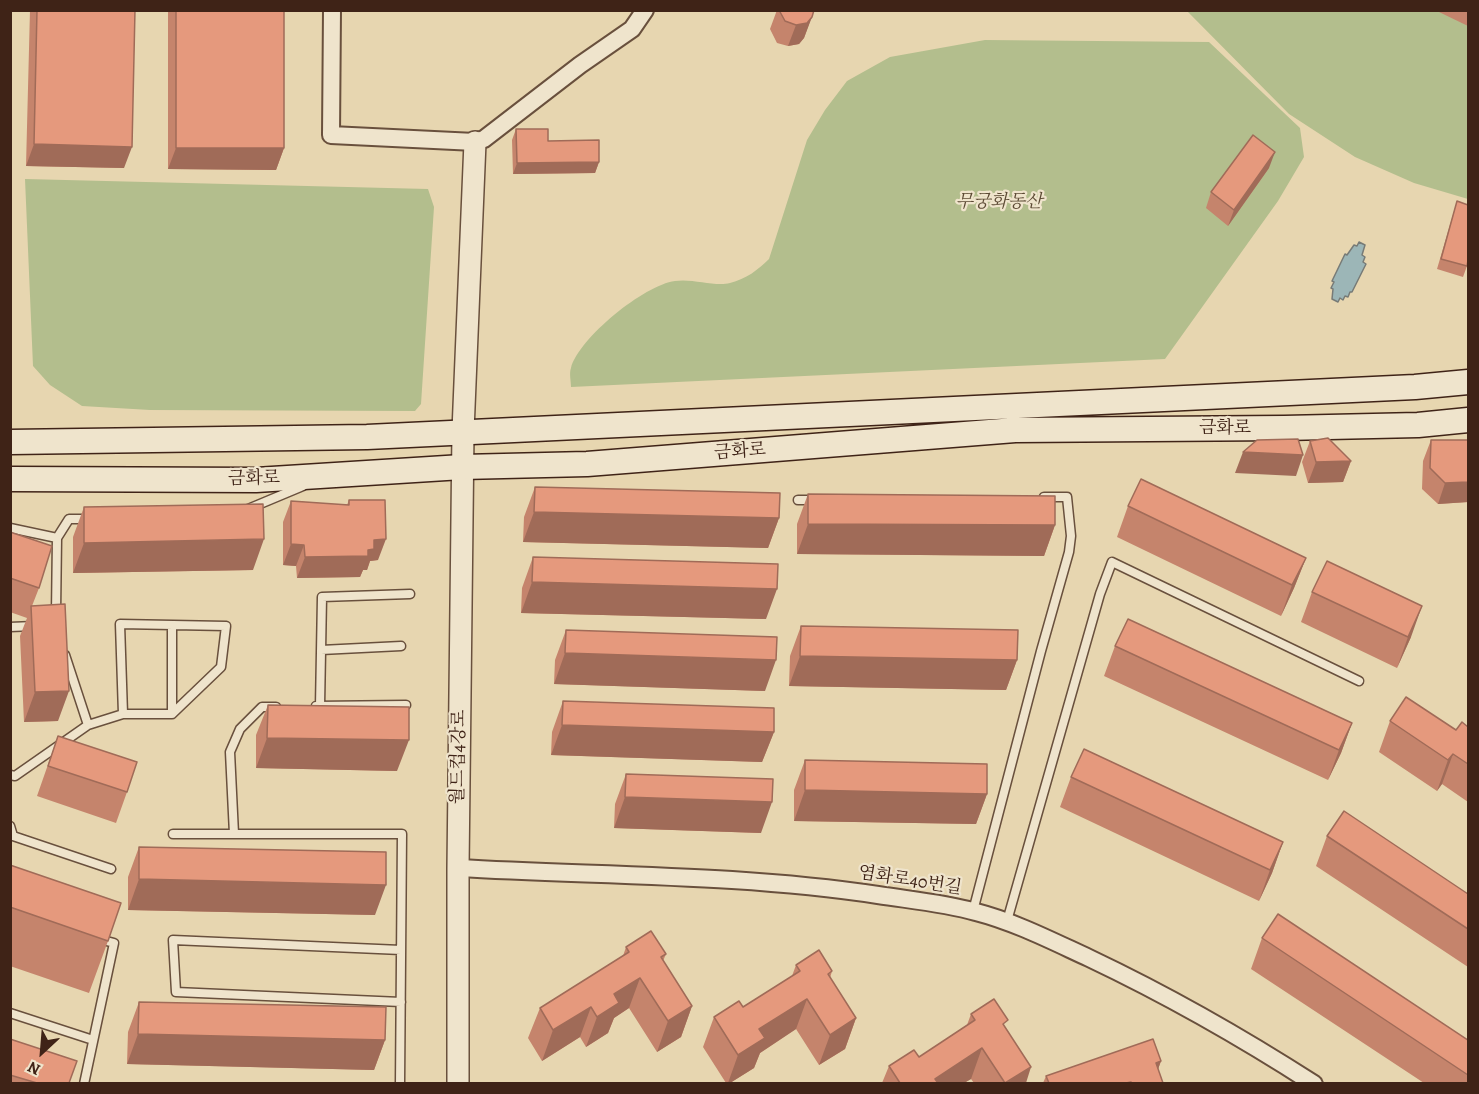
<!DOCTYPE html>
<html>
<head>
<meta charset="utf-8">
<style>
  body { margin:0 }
  #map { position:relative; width:1479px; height:1094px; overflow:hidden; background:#e7d6b0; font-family:Alegreya,serif }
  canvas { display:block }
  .frame { position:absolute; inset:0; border:12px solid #3f2317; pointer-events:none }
  .north { position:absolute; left:12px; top:1022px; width:60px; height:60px; -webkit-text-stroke:4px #efe4cc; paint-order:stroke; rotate:206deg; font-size:16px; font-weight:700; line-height:24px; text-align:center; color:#3f2317 }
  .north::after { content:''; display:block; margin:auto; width:21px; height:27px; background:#3f2317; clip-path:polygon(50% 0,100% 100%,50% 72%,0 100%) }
</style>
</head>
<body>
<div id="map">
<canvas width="1479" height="1094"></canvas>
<div class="frame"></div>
<div class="north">N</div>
</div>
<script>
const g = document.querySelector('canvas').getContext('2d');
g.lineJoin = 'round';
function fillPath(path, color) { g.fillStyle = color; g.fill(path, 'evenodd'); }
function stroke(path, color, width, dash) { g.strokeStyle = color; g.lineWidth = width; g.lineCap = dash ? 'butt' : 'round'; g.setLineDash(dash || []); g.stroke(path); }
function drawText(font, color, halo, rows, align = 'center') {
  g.font = font + ' Alegreya,"Noto Serif KR",serif'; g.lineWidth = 4.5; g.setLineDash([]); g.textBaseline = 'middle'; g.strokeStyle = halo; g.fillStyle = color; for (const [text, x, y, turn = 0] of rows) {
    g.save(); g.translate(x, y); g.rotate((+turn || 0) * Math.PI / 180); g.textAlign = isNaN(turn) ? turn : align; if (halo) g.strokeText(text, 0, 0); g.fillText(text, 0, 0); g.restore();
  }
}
const green = new Path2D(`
  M1187,11h281v188l-54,-16 -59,-26 -66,-43z
  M985,40l224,2 91,86 4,29 -26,44 -113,158 -594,28c0,-6 -2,-14 0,-19 8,-30 73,-83 104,-87 17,-3 40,6 55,2 16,-4 28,-13 39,-24l38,-119 18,-30 22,-29 43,-24z
  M25,179l403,10 6,18 -13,197 -6,7 -265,-1 -68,-4 -32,-21 -17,-19z`);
const water = new Path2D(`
  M1359,242l6,3 -3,10 3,2 -2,5 3,2 -14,28h-2l-2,5 -3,-1 -2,4 -3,-2 -2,4 -6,-3 1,-10 -2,-1 3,-6 -2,-1 13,-27 2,1 7,-10 3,1z`);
const service = new Path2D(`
  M798,500h17
  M248,509l55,-23
  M10,528l47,10
  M56,613l1,-75 12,-19h21
  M10,627l24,-1
  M321,650l80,-4
  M316,706l90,-1
  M320,706l2,-109 88,-3
  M172,714v-89
  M88,725l35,-11h49l49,-47 5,-41 -106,-2 3,90
  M10,775l5,1 73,-51 -23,-70
  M10,826l3,10 98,33
  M173,834h229l-2,250
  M234,834l-4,-82 10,-23 22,-22h14
  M973,911l68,-260 28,-99 2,-16 -4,-39h-23
  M1007,921l93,-327 12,-32 247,119
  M401,1002l-225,-10 -3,-52 228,10
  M10,1013l83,27
  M84,1084l30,-141 -15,-4`);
const minor = new Path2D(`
  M332,10l-1,125 144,7 9,-3 96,-74 52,-36 13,-19
  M458,868c140,8 281,6 420,27 32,5 66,8 98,17 39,10 76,29 113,46 78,37 152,79 225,126`);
const tertiary = new Path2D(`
  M458,1084v-216l5,-437 12,-289`);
const secondary = new Path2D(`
  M10,442l357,-5 1048,-50 53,-5
  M10,479l246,1 206,-13 125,-3 428,-34 269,-2 134,-3 50,-5`);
const wall = new Path2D(`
  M30,10h105l-11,158 -98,-2z
  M168,10h116v138l-8,22 -108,-1z
  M777,10h37l-10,28 -5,6 -11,2 -11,-3 -7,-14z
  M1436,10h32v16l-29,-14z
  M516,129l32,12 51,21 -4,11 -82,1 -1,-34z
  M1269,168l-41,58 -22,-18 5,-16z
  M1457,201l10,65 -4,11 -26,-8z
  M1431,440h37v62l-30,2 -16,-15 1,-28z
  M1310,441l41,20 -8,21 -35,1 -6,-21z
  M535,487l244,31 -11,30 -245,-6 1,-25z
  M808,494l247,31 -11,31 -247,-2v-30z
  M349,500l29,60 -8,1 -3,9h-4l-3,7 -63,1 -1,-12 -13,-1v-43l8,-21 56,4z
  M1128,506l178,52 -12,30 -13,28 -164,-79z
  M84,507l169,63 -180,3v-36z
  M10,532l29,56 -7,18 26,115 -34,1 -4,-86 7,-18 -17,-6z
  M533,557l233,62 -245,-6 1,-25z
  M1312,592l99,45 -14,31 -96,-46z
  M801,626l216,34 -11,30 -217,-4 1,-30z
  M566,630l199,61 -211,-7 1,-24z
  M1115,646l237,77 -11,30 -13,27 -224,-104z
  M563,701l211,31 -12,30 -211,-7 1,-23z
  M268,705l129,66 -141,-3v-33z
  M1390,721l66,9 12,-3v75l-26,-18 -5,7 -58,-39z
  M58,736l69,56 -11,31 -79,-27z
  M805,760l182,34 -11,30 -182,-3v-31z
  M626,774l135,59 -147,-5 1,-24z
  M1071,777l212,65 -11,31 -13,28 -199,-94z
  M1327,836l141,58v73l-152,-101z
  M139,847l236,68 -247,-5v-33z
  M10,865l98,76 -19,52 -79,-27z
  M1262,938l206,102v43h-44l-173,-114z
  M626,947l40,7 -3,7 29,45 -11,31 -24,15 -28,-44 -15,10 -6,15 -22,14 -6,-10 -38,24 -14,-23 12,-30 83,-52z
  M796,965l36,6 -2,7 26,40 -11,31 -26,16 -23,-36 -36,24 -6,15 -24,15h-4l-23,-36 11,-30 29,-10 49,-31z
  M139,1002l246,38 -11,30 -247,-6 1,-32z
  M971,1014l34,13 21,56h-52l-3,-4 -7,4h-82l7,-17 30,-9 48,-32z
  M10,1039l59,44h-59z
  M1161,1061l-3,8 5,14h-120l3,-7z`);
const shadedWall = new Path2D(`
  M812,17l-8,21 -5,6 -11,2 8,-21z
  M34,144l98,3 -8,21 -98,-2z
  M176,148h108l-8,22 -108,-1z
  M1275,152l-6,16 -41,58 6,-16z
  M599,162l-4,11 -82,1 4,-11z
  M1243,452l60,3 -7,21 -61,-3z
  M1351,461l-8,21 -35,1 8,-21z
  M1468,482v20l-30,2 7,-21z
  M534,512l245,6 -11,30 -245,-6z
  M808,524l247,1 -11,31 -247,-2z
  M264,539l-11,31 -180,3 11,-30z
  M386,539l-8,21 -8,1 -3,9h-4l-3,7 -63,1 8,-21 63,-7 6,-10z
  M291,544l13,1 -8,21 -13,-1z
  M1306,558l-12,30 -13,28 11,-31z
  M532,582l245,7 -11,30 -245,-6z
  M1422,606l-11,31 -14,31 11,-31z
  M565,653l211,7 -11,31 -211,-7z
  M800,656l217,4 -11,30 -217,-4z
  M69,691l-11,30 -34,1 11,-30z
  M1352,723l-11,30 -13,27 11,-30z
  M562,725l212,7 -12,30 -211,-7z
  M267,738l142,2 -12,31 -141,-3z
  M1453,754l-11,30 -5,7 11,-31z
  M805,790l182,4 -11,30 -182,-3z
  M625,797l147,5 -11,31 -147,-5z
  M1283,842l-11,31 -13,28 11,-31z
  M139,879l247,6 -11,30 -247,-5z
  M640,978l-11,30 -15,10 -6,15 -22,14 11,-30 17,-23z
  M807,999l-11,30 -36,24 -6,15 -24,15h-2l10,-28 21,-26z
  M692,1006l-11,31 -24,15 11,-31z
  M591,1007l-11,30 -38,24 11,-31z
  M856,1018l-11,31 -26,16 11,-30z
  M138,1034l247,6 -11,30 -247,-6z
  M982,1048l-11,31 -7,4h-31l2,-4z
  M1161,1061l-8,22 3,-20z
  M1031,1067l-5,16h-20z`);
const building = new Path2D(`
  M37,10h98l-3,137 -98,-3z
  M176,10h108v138h-108z
  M779,10h35l-2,7 -5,6 -11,2 -11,-4z
  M516,129h32v12l51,-1v22l-82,1z
  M1253,135l22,17 -41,58 -23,-18z
  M1457,201l11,4v55l-1,6 -26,-7z
  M1328,438l23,23 -35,1 -6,-21z
  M1298,439l5,16 -60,-3 14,-12z
  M1431,440h37v42l-23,1 -15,-15z
  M1141,479l165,79 -14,27 -164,-79z
  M535,487l245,6 -1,25 -245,-6z
  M808,494l247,2v29l-247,-1z
  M349,500h36l1,39 -12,1v9l-6,1v6l-63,1 -1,-12 -13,-1v-43l58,4z
  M263,504l1,35 -180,4v-36z
  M10,532l42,14 -13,42 -29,-10z
  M533,557l245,7 -1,25 -245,-7z
  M1327,561l95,45 -14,31 -96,-45z
  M65,604l4,87 -34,1 -4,-86z
  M1128,619l224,104 -13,27 -224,-104z
  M801,626l217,4 -1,30 -217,-4z
  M566,630l211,7 -1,23 -211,-7z
  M1406,697l50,33 6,-8 6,5v37l-15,-10 -5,6 -58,-39z
  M563,701l211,7v24l-212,-7z
  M268,705l141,2v33l-142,-2z
  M58,736l79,26 -10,30 -79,-26z
  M1084,749l199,93 -13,28 -199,-93z
  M805,760l182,4v30l-182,-4z
  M626,774l147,5 -1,23 -147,-5z
  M1344,811l124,83v35l-141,-93z
  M139,847l247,5v33l-247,-6z
  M10,865l111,38 -13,38 -98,-34z
  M1278,914l190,126v35l-206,-137z
  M651,931l15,23 -5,3 31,49 -24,15 -28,-43 -26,16 5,9 -22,14 -6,-10 -38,23 -13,-22 89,-56 -3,-5z
  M819,950l13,21 -4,3 28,44 -26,17 -23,-36 -48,30 6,9 -27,17 -24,-38 25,-16 4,6 57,-36 -4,-6z
  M994,999l14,21 -5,4 28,43 -26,16 -23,-35 -47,31 3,4h-38l-11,-17 25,-16 5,7 56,-37 -4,-6z
  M139,1002l247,5 -1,33 -247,-6z
  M10,1039l67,22 -8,22h-32l-27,-8z
  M1153,1039l8,22 -5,2 7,20h-31l-1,-1 -5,1h-77l-3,-7z`);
const parkNames = [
  ["무궁화동산",999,203]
];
const streetNames = [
  ["금화로",1225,429],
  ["금화로",740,452,-4],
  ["금화로",254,479,-1],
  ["월드컵4강로",459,757,-89],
  ["염화로40번길",910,881,9]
];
fillPath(green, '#b3be8d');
fillPath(water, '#9cb6b7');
stroke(water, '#777b77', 1.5);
stroke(service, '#69503d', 11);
stroke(minor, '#69503d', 20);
stroke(tertiary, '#69503d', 24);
stroke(secondary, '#3f2317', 27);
stroke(service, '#efe4cc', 8);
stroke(minor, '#efe4cc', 16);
stroke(tertiary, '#efe4cc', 21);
stroke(secondary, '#efe4cc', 24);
fillPath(wall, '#c5846c');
fillPath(shadedWall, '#a06b58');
fillPath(building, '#e5997d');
stroke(building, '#a06b58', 1.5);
drawText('italic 18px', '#5c4a34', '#efe4cc', parkNames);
drawText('18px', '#3f2317', '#efe4cc', streetNames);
</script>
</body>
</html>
